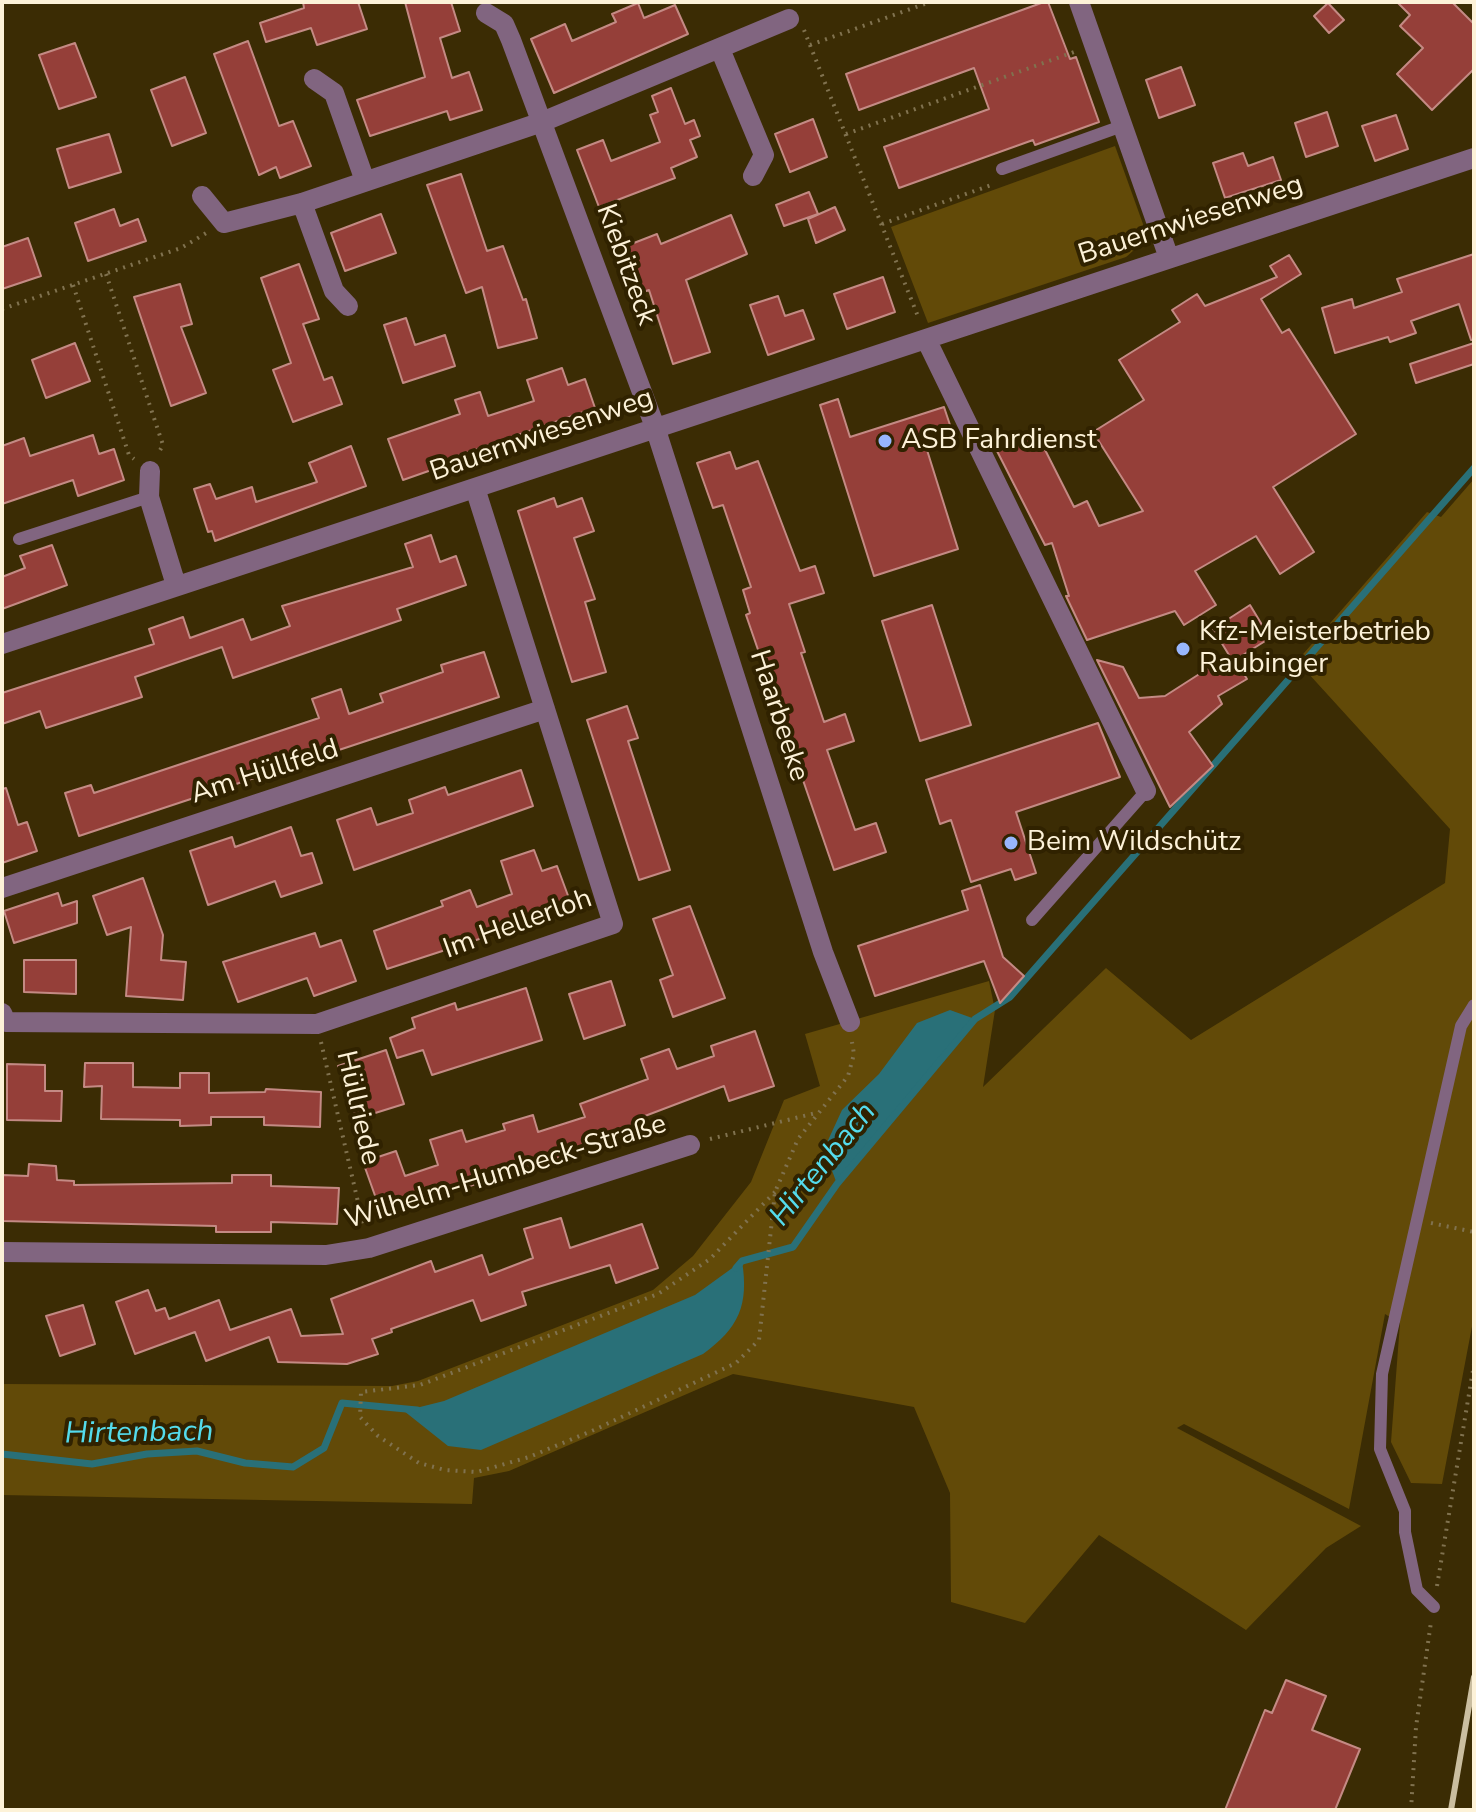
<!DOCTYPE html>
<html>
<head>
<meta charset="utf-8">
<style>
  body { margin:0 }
  #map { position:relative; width:1476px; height:1812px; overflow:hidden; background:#3b2c04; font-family:"Nunito Sans",sans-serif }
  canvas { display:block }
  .frame { position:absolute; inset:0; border:4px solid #fdf2d8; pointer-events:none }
</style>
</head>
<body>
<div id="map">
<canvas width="1476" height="1812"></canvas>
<div class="frame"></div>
</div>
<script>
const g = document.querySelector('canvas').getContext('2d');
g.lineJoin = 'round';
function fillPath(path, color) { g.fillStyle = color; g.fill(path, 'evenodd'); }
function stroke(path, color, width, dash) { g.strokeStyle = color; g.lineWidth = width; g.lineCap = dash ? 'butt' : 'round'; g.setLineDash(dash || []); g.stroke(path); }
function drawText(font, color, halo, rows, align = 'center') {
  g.font = font + ' "Nunito Sans",sans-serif'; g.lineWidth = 8; g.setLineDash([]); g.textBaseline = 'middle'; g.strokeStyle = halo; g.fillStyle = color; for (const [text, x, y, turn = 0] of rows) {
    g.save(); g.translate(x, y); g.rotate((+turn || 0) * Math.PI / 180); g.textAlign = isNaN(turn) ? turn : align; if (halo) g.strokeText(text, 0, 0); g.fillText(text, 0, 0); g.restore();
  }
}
const green = new Path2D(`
  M1115,146l28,78c0,16 -4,23 -17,33l-198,66 -37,-96z
  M1474,479v837l-32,168 -31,-1 -20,-41 9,-119 -15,-9 -36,195 -165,-85 -7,4 184,98 -35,22 -80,82 -147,-95 -74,88 -74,-21 -1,-109 -36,-86 -181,-33 -224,97 -35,7 -2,26 -470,-9v-111l390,2 26,-5 235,-91 40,-34 58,-74 33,-82 36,-14 -15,-52 184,-53 6,29 -12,77 123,-119 85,72 254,-157 5,-54 -153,-168 130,-149 14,5z`);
const water = new Path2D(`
  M950,1010l25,9 -138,165 -13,-35 18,-39 37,-36 38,-51z
  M742,1261c7,44 -3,67 -39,93l-222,96 -33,-4 -44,-35 40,-10 251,-106z`);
const stream = new Path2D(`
  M736,1268l6,-7 51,-14 44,-63 138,-165 35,-22 464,-529
  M2,1454l90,10 55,-10 50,-3 48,12 48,4 31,-19 18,-45 75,7`);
const building = new Path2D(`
  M303,2h55l9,27 -50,16 -6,-17 -45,14 -6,-19 44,-15z
  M405,2h46l9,29 -20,7 12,40 17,-6 13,38 -32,10 -3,-9 -77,25 -13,-36 68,-23z
  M1044,2h4l22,57 6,-2 23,65 -64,23 -2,-5 -134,48 -15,-41 105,-38 -15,-41 -115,42 -13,-36z
  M1397,2h55l22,22v45l-42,41 -35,-36 26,-26 -23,-22 10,-11z
  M638,3l6,15 31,-13 13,29 -134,59 -23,-54 34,-15 7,17 44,-19 -4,-8z
  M1328,3l16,17 -15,13 -15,-17z
  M248,41l31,85 14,-5 18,45 -31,12 -4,-11 -17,8 -45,-121z
  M75,43l21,54 -37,12 -20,-54z
  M1181,67l14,38 -36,13 -13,-38z
  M185,77l21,56 -34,13 -21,-56z
  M671,88l14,36 9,-4 6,16 -10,4 7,17 -26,11 4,10 -76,29 -22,-57 26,-10 8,21 49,-19 -10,-27 8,-3 -6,-16z
  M1327,112l11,34 -32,11 -11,-34z
  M1396,115l12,34 -33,12 -13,-35z
  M813,119l14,38 -37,15 -15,-38z
  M109,134l12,38 -52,16 -12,-39z
  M1243,153l5,13 25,-9 8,23 -56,18 -12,-35z
  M461,174l26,77 16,-5 20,54 3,-1 11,39 -39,10 -16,-61 -16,6 -39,-108z
  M809,192l9,22 -34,12 -8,-21z
  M835,207l10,23 -29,13 -8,-24z
  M114,209l6,17 18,-7 8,22 -58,20 -13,-38z
  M381,214l15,39 -51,18 -14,-38z
  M731,215l16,39 -61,26 24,72 -37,12 -24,-74 -9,3 -19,-45 36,-14 4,10z
  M28,238l13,38 -39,13v-42z
  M1474,254v86h-3l-12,-36 -48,17 5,12 -26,9 -2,-5 -53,16 -13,-45 30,-9 2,9 48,-16 -5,-13z
  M1289,255l12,19 -40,25 21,34 7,-4 67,105 -83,53 41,65 -34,22 -24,-38 -61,35 21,34 -32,20 -9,-14 -88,29 -21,-44h3l-17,-53 -7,2 -48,-94 39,-19 38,75 13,-6 12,25 44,-15 -50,-79 51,-32 -25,-40 61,-38 -8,-12 25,-16 8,12 72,-29 -7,-11z
  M299,264l20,55 -16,5 21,56 8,-3 10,27 -49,18 -20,-52 18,-7 -30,-85z
  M883,277l12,35 -48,17 -13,-35z
  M180,284l12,40 -11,3 25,66 -35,13 -37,-109z
  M778,296l7,20 18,-6 11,29 -46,16 -18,-50z
  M406,318l9,27 30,-10 10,31 -52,17 -19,-58z
  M75,343l15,38 -44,17 -14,-38z
  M1474,343v21l-58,19 -6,-19z
  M562,368l6,17 17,-6 10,29 -140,49 2,4 -54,19 -15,-41 72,-25 -5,-14 25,-8 8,24 46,-15 -7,-21z
  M838,399l12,38 94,-30 6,18 -28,9 36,115 -84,27 -54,-171z
  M93,435l6,19 15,-5 10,31 -46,16 -5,-16 -71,24v-58l22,-8 6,18z
  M351,446l15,40 -151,55 -3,-10 -4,1 -14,-43 16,-5 6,15 36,-12 4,15 61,-20 -8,-19z
  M730,452l6,17 22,-8 42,110 15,-5 9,27 -35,11 16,48 -4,1 23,69 21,-8 9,27 -27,9 28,80 21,-7 10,29 -52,18 -88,-255 4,-2 -7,-23 8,-3 -28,-82 -10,3 -16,-45z
  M554,498l3,9 25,-9 12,33 -20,7 21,61 -10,3 21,70 -34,10 -54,-171z
  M431,535l9,27 16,-6 10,29 -69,24 4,11 -168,58 -11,-31 -87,30 7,20 -96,31 -6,-17 -38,13v-31l152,-49 -5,-15 34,-12 7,21 53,-19 8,21 39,-14 -8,-20 131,-39 -8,-23z
  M52,545l15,40 -65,24v-32l23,-9 -5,-12z
  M932,605l39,120 -51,16 -38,-120z
  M1250,605l20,33 -35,22 12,19 -29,17 4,8 -33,28 24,34 -43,41 -73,-147 26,7 16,31 26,-2 64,-41 -16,-26z
  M484,652l15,45 -420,139 -14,-43 26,-8 3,8 225,-75 -7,-19 29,-10 8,25 34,-12 -3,-8 63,-22 -2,-7z
  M627,706l11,32 -10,3 42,129 -31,10 -52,-160z
  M1098,723l22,54 -104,35 20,61 -21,7 -4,-11 -40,13 -20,-62 -11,4 -14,-44z
  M521,770l12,36 -179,64 -17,-50 34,-12 6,17 36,-12 -4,-13 36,-13 3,8z
  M6,788l12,37 9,-3 10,29 -35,12v-74z
  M291,827l10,29 11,-3 10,30 -41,14 -6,-16 -67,24 -18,-54 42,-14 3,10z
  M534,850l8,21 15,-5 13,35 -65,23 2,6 -120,39 -13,-38 69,-25 -2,-5 29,-11 7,17 35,-13 -11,-33z
  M143,878l20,57 -2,25 25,2 -3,38 -57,-4 5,-69 -24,8 -14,-39z
  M980,885l23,72 21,19 -24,27 -16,-42 -109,35 -17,-50 110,-36 -6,-19z
  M58,893l4,13 15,-5v22l-63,20 -10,-32z
  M690,906l35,92 -52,19 -13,-37 13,-5 -20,-56z
  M315,933l5,14 21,-7 15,41 -42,15 -7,-18 -69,24 -15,-40z
  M24,960h52v34l-52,-2z
  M611,981l14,44 -41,14 -15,-45z
  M526,988l16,52 -110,35 -9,-25 -26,8 -7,-20 25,-10 -3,-10 43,-15 2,7z
  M755,1031l19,55 -45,15 -5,-15 -87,33 5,12 -213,68 -46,19 -20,-56 33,-11 9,25 33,-11 -8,-25 32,-10 4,12 39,-12 -2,-6 30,-9 5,17 47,-15 -5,-13 68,-25 -7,-20 28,-10 8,20 37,-13 -3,-10z
  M386,1050l18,54 -48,15 -18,-53z
  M85,1063h48v24l47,1v-15h29v20l56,-1 1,-3 55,3 -1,35 -56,-2v-8h-53v8l-31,1v-6l-79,-1 1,-33 -18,1z
  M7,1064l38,1v26h17l-1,30 -54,-1z
  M29,1164l27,2 1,14 17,1v4l158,-2v-8h39v11l68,2 -2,36 -66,-2v10h-55v-6l-214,-5v-46l26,1z
  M561,1218l9,30 72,-24 16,44 -42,15 -6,-18 -88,27 4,13 -45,16 -8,-21 -82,29 1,3 -20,7 6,15 -31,10 -69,-2 -9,-25 -63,24 -11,-29 -60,22 -19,-52 32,-12 8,21 9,-3 4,11 50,-19 11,30 61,-21 10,27 42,-2 -12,-35 100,-38 4,11 47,-17 7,20 44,-17 -9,-29z
  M83,1305l12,39 -35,12 -14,-40z
  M1286,1680l40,16 -14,34 48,19 -25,61h-110l40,-100 7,3z`);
const path = new Path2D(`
  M804,30l115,289
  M810,45l120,-43
  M846,134l228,-82
  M882,224l112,-40
  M106,274l57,171 -4,7
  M73,285l56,170 5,4
  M2,309l179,-61 27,-16
  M321,1042l43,186
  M710,1139l106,-26
  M775,1192l-65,67 -52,35 -238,91 -59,7 -1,25 18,19 41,27 26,7 32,2 52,-15 65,-27 142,-67 23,-23 16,-148 23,-53 50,-63 6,-22 -2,-12
  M1431,1223l43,9
  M1437,1586l37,-222
  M1411,1810l5,-83 15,-105`);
const service = new Path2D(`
  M1002,169l120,-43
  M19,539l130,-42
  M1032,920l114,-129
  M1434,1607l-17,-17 -12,-58v-21l-25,-62 2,-75 79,-348 13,-21`);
const minor = new Path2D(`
  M1079,2l90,256
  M486,13l18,11 7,16 144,387 168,525 27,70
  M720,49l44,106 -11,21
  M314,79l20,14 31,88
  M202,196l22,27 78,-20 240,-81 247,-103
  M302,203l32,88 14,15
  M926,339l220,452
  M150,471l-1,26 27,88
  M2,644l1472,-486
  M2,888l543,-179
  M2,1013l4,9 311,2 296,-100 -138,-436
  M2,1252l324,3 43,-7 321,-103`);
const rail = new Path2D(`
  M1451,1810l23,-133`);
const markers = [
  [885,441,8,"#98b6fd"],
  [1183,649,8,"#98b6fd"],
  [1011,843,8,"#98b6fd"]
];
const streetNames = [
  ["Bauernwiesenweg",1191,221,-18],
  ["Kiebitzeck",625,265,70],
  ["Bauernwiesenweg",542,436,-19],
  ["Haarbeeke",778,716,72],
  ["Am Hüllfeld",265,773,-18],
  ["Im Hellerloh",518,925,-20],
  ["Hüllriede",357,1108,77],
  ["Wilhelm-Humbeck-Straße",506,1173,-17]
];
const poiNames = [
  ["ASB Fahrdienst",901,441],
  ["Kfz-Meisterbetrieb",1199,633],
  ["Raubinger",1199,665],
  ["Beim Wildschütz",1027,843]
];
const waterNames = [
  ["Hirtenbach",824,1165,-51],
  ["Hirtenbach",139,1434,-1]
];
fillPath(green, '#624a08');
fillPath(water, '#297078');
stroke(stream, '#297078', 7);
fillPath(building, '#953f39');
stroke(building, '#c48a84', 2);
stroke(path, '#80724f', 4, [2, 6]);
stroke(service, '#816580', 12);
stroke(minor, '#816580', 20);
stroke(rail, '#cabea0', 6);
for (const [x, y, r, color] of markers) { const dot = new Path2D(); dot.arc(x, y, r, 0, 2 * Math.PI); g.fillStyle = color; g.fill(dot); stroke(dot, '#302200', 3); }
drawText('28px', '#fdf2d8', '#302200', streetNames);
drawText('28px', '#fdf2d8', '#302200', poiNames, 'left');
drawText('italic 30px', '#54dbec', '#302200', waterNames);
</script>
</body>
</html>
